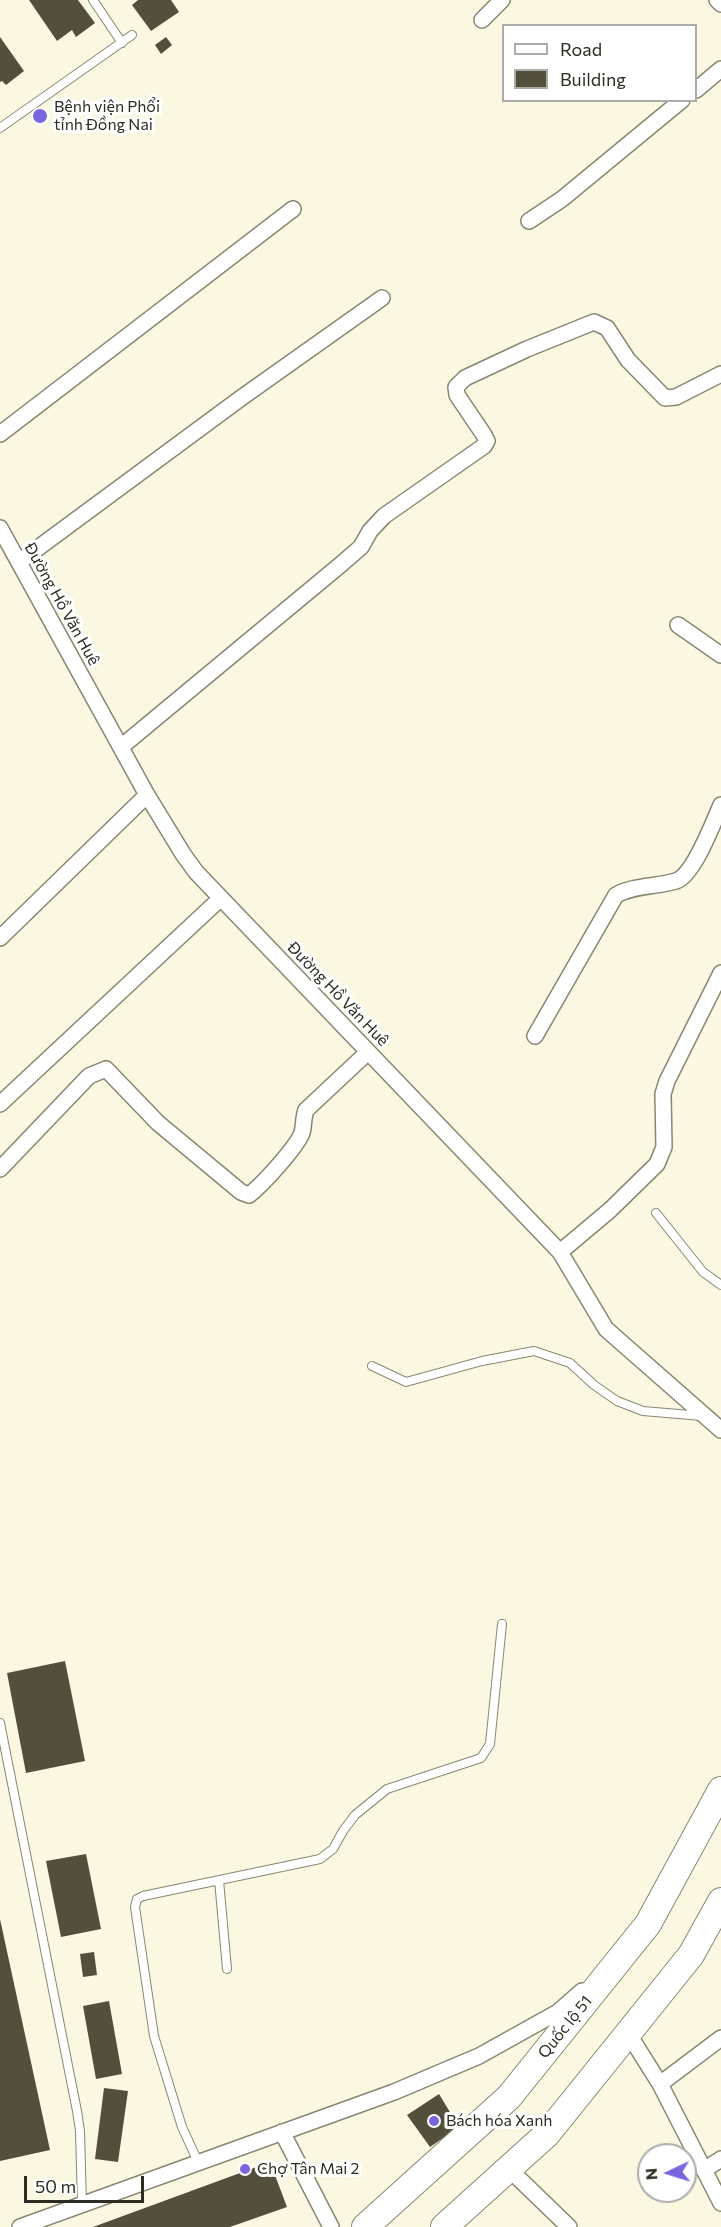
<!DOCTYPE html>
<html>
<head>
<meta charset="utf-8">
<style>
  body { margin:0 }
  #map { position:relative; width:721px; height:2227px; overflow:hidden; background:#fbf8e1; font-family:Commissioner,sans-serif }
  canvas { display:block }
  .legend { position:absolute; left:502px; top:24px; width:195px; height:78px; box-sizing:border-box; background:#fff; border:2px solid #ababa7; margin:0; padding:8px 10px; list-style:none; font-size:18px; color:#2d2c23 }
  .legend li { display:flex; align-items:center; gap:12px; height:30px }
  .legend b { width:30px; border:2px solid #ababa7 }
  .north { position:absolute; left:637px; top:2143px; width:60px; height:60px; box-sizing:border-box; background:#fff; border:2px solid #ababa7; border-radius:50%; rotate:266deg; font-size:16px; font-weight:700; line-height:24px; text-align:center; color:#2d2c23 }
  .north::after { content:''; display:block; margin:auto; width:21px; height:27px; background:#7a65e0; clip-path:polygon(50% 0,100% 100%,50% 72%,0 100%) }
  .scale { position:absolute; left:24px; top:2176px; width:120px; height:27px; box-sizing:border-box; border:3px solid #2d2c23; border-top:0; padding-left:8px; font-size:18px; line-height:21px; white-space:nowrap; color:#2d2c23; -webkit-text-stroke:4px #fff; paint-order:stroke }
</style>
</head>
<body>
<div id="map">
<canvas width="721" height="2227"></canvas>
<ul class="legend">
<li><b style="height:8px;background:#fff"></b>Road</li>
<li><b style="height:16px;background:#524f3d"></b>Building</li>
</ul>
<div class="north">N</div>
<div class="scale">50 m</div>
</div>
<script>
const g = document.querySelector('canvas').getContext('2d');
g.lineJoin = 'round';
function fillPath(path, color) { g.fillStyle = color; g.fill(path, 'evenodd'); }
function stroke(path, color, width, dash) { g.strokeStyle = color; g.lineWidth = width; g.lineCap = dash ? 'butt' : 'round'; g.setLineDash(dash || []); g.stroke(path); }
function drawText(font, color, halo, rows, align = 'center') {
  g.font = font + ' Commissioner,sans-serif'; g.lineWidth = 6; g.setLineDash([]); g.textBaseline = 'middle'; g.strokeStyle = halo; g.fillStyle = color; for (const [text, x, y, turn = 0] of rows) {
    g.save(); g.translate(x, y); g.rotate((+turn || 0) * Math.PI / 180); g.textAlign = isNaN(turn) ? turn : align; if (halo) g.strokeText(text, 0, 0); g.fillText(text, 0, 0); g.restore();
  }
}
const building = new Path2D(`
  M29,0h49l17,23 -19,14 -4,-7 -15,11z
  M138,0h33l8,12 -28,19 -19,-26z
  M0,37l24,34 -18,14 -4,-4 -2,1z
  M166,37l6,8 -11,9 -6,-9z
  M65,1661l20,100 -59,12 -19,-100z
  M86,1854l15,75 -40,8 -15,-76z
  M0,1919l50,231 -50,11z
  M94,1952l3,23 -14,2 -3,-23z
  M109,2001l13,73 -26,5 -13,-73z
  M104,2088l24,3 -10,71 -23,-3z
  M439,2094l20,33 -29,20 -23,-32z
  M270,2162l17,45 -57,20h-137z`);
const service = new Path2D(`
  M93,0l29,43
  M0,128l132,-93
  M656,1213l47,59 18,13
  M372,1366l34,16 76,-21 52,-10 36,12 24,22 23,16 26,10 59,5
  M0,1723l77,388 3,20 2,74
  M219,1880l8,89
  M198,2162l-16,-35 -28,-91 -19,-129 2,-8 6,-3 177,-37 13,-10 10,-18 12,-16 32,-26 94,-31 9,-14 12,-120`);
const minor = new Path2D(`
  M717,0l4,4
  M482,20l20,-20
  M696,90l25,-21
  M529,221l33,-22 120,-99
  M0,434l293,-225
  M0,528l147,267 36,59 13,18 364,380 46,77 115,101
  M19,562l222,-164 141,-100
  M678,625l43,30
  M121,747l218,-181 22,-19 9,-16 14,-15 100,-70 3,-5 -3,-6 -27,-40 -1,-8 9,-9 62,-29 67,-27 13,6 21,32 37,38 11,-1 45,-23
  M0,938l147,-143
  M535,1036l81,-141c18,-10 40,-8 60,-14 18,-6 37,-58 45,-76
  M0,1104l221,-206
  M0,1169l89,-93 17,-7 52,54 83,69 8,3c13,-10 47,-47 53,-62 2,-7 1,-15 4,-23l62,-58
  M560,1252l50,-42 47,-46 7,-17 -1,-53 4,-13 54,-108
  M628,2033l32,51 61,119
  M660,2084l61,-46
  M282,2132l49,95
  M509,2169l60,58
  M704,2170l17,-11
  M20,2227l374,-135 85,-36 79,-44 24,-21`);
const trunk = new Path2D(`
  M365,2227l144,-130 139,-173 73,-134
  M444,2227l103,-93 144,-179 30,-54`);
const markers = [
  [40,116,8,"#7a65e0"],
  [434,2121,6,"#7a65e0"],
  [245,2169,6,"#7a65e0"]
];
const poiNames = [
  ["Bệnh viện Phổi",54,107],
  ["tỉnh Đồng Nai",54,125],
  ["Bách hóa Xanh",446,2121],
  ["Chợ Tân Mai 2",257,2169]
];
const streetNames = [
  ["Đường Hồ Văn Huê",62,604,61],
  ["Đường Hồ Văn Huê",338,994,46],
  ["Quốc lộ 51",565,2027,-51]
];
fillPath(building, '#524f3d');
stroke(service, '#898672', 10);
stroke(minor, '#898672', 18);
stroke(trunk, '#898672', 28);
stroke(service, '#fff', 8);
stroke(minor, '#fff', 15);
stroke(trunk, '#fff', 26);
for (const [x, y, r, color] of markers) { const dot = new Path2D(); dot.arc(x, y, r, 0, 2 * Math.PI); g.fillStyle = color; g.fill(dot); stroke(dot, '#fff', 2); }
drawText('16px', '#2d2c23', '#fff', poiNames, 'left');
drawText('16px', '#2d2c23', '#fff', streetNames);
</script>
</body>
</html>
